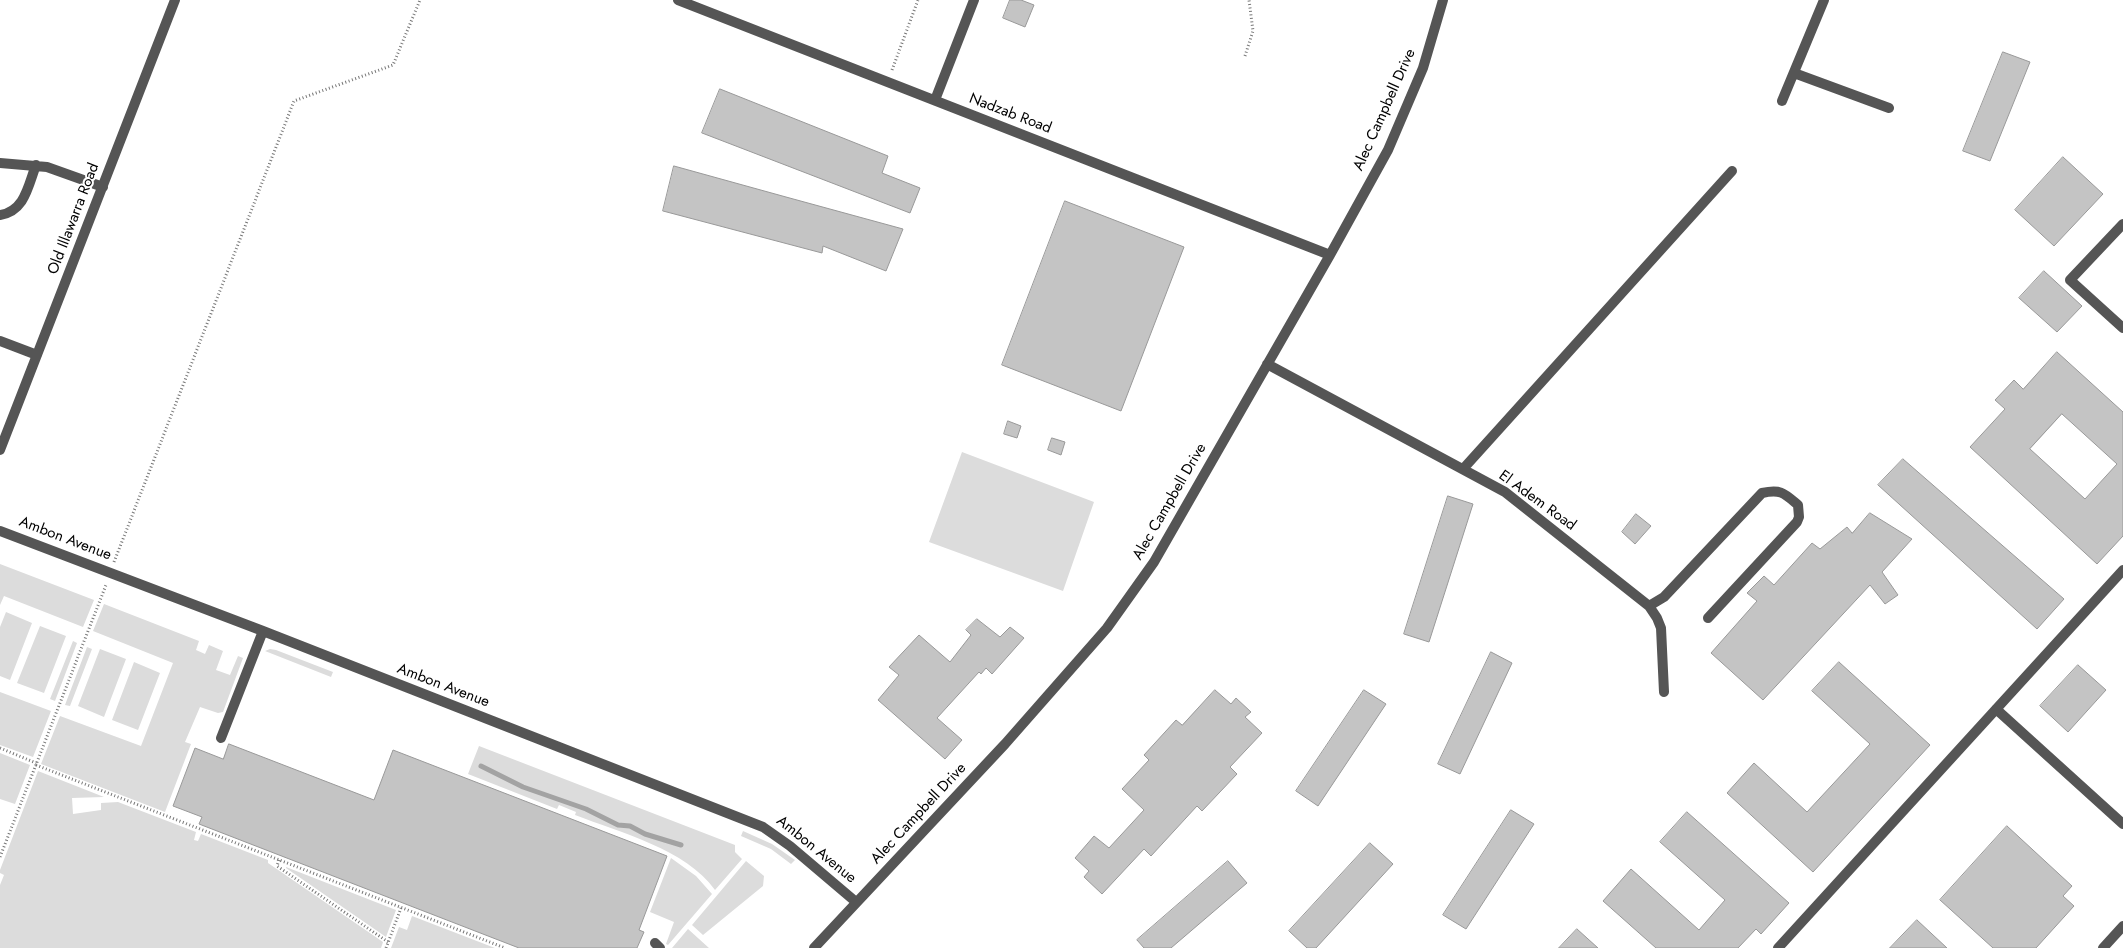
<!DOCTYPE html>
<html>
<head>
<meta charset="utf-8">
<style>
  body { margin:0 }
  canvas { display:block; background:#fff }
</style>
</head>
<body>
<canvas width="2123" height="948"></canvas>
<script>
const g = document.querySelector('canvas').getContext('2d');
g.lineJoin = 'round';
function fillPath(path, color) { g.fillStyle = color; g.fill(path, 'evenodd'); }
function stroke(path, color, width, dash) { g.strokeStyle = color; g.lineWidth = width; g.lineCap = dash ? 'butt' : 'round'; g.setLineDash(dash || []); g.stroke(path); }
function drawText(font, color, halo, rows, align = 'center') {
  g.font = font + ' Jost,sans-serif'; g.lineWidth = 4; g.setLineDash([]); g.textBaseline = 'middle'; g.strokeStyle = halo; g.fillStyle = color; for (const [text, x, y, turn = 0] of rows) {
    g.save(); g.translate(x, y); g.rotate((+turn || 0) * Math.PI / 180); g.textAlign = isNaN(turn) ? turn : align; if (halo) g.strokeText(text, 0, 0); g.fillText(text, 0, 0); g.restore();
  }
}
const green = new Path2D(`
  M962,452l132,50 -31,89 -134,-49z
  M0,564l94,36 -11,27 -79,-31 -4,9z
  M104,604l95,37 -3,9 9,4 4,-9 14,6 -7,19 14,5 8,-19 5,2 -20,54 -5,1 -18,-6 -15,35 6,2 -26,68 -124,-48 19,-48 81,30 32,-83 -80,-32z
  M6,612l26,11 -22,57 -10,-4v-49z
  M40,626l26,10 -22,57 -27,-10z
  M73,641l4,2 -22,58 -5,-2z
  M87,647l5,2 -22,57 -5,-1z
  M100,649l26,10 -22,58 -26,-11z
  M270,649l6,1 57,22 -2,5 -66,-26z
  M134,662l26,11 -22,57 -26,-10z
  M0,692l51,19 -18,46 -33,-12z
  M479,746l256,99v7l7,7 -27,31c-29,-41 -94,-57 -140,-75l1,-3 -17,-7 -2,4 -89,-35z
  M0,753l30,12 -15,39 -15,-5z
  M38,771l66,26 -32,1 1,16 28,-4v-7l17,-1 78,30 -2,8 4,1 3,-7 67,26v3l115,79 -2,6h-381v-63l4,-10 -4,-2v-3z
  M743,831l29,13 23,16 -4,4 -20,-15 -30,-13z
  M671,858l25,18 16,18 -44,51 -2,-1 8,-22 -24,-10z
  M746,861l18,15 -1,10 -60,49 -11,-10z
  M286,867l110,43 -10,27 -100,-69z
  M412,916l83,32h-104l8,-21 8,3z
  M688,929l21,19h-37z`);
const stream = new Path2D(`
  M481,766l42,21 63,22 32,16 12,1 15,8 36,11`);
const building = new Path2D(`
  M1010,0h11l13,5 -9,22 -22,-9z
  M2003,52l27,10 -40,99 -27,-10z
  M720,89l168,67 -6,17 38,15 -10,25 -208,-80z
  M2063,157l40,37 -49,52 -39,-36z
  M674,166l112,31 117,32 -17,42 -63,-25 -1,7 -159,-42z
  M1065,201l119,46 -63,164 -119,-46z
  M2044,271l38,35 -25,26 -38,-34z
  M2057,352l66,60v124l-26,28 -127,-117 35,-38 -10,-9 19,-20 9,9zM2062,414l55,50 -32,35 -55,-50z
  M1008,421l13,5 -4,12 -13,-4z
  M1052,438l13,4 -4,13 -13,-5z
  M1903,459l161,140 -27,30 -159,-144z
  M1448,496l25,8 -44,138 -25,-8z
  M1870,513l42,26 -30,33 16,23 -13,9 -15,-19 -107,115 -52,-47 46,-52 -10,-8 17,-17 10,9 38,-42 8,6 27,-22 5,6z
  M1636,514l15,12 -16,18 -13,-12z
  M977,619l23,18 10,-10 14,11 -32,36 -6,-6 -5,6 -2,-2 -42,46 25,22 -17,19 -67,-59 21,-25 -10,-8 30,-32 31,27 21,-27 -5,-5z
  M1491,652l21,11 -52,111 -22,-10z
  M1839,662l91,83 -117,127 -86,-79 27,-30 53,49 63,-68 -58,-53z
  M2078,665l28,25 -38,42 -28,-26z
  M1215,690l16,14 5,-6 15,14 -6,5 17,16 -32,34 7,7 -35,37 -5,-5 -46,50 -7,-7 -42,45 -18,-17 5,-6 -14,-13 19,-22 15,12 35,-38 -22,-21 27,-29 -5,-5 32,-35 6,5z
  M1364,690l22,14 -68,102 -22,-15z
  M229,744l145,56 19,-50 274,106 -28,74 5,2 -7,16h-118l-320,-124 3,-7 -29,-11 22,-58 28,11z
  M1511,810l23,14 -68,105 -23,-14z
  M1687,812l102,91 -28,31 -5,-5 -18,19h-82l-53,-47 28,-32 68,61 26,-30 -65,-58z
  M2007,826l65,60 -9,10 11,10 -38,42h-43l-53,-48z
  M1370,843l23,21 -77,84h-9l-18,-17z
  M1228,861l19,22 -76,65h-27l-7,-8z
  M1917,920l30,28h-57z
  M1577,929l21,19h-39z`);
const path = new Path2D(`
  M1245,56l8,-25 -4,-31
  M892,70l26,-70
  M114,562l180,-461 99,-36 27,-65
  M0,748l36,15
  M36,765l469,183
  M0,857l106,-272
  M279,860l-2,6 111,76
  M386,948l15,-40`);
const service = new Path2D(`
  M678,0l652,255
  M1794,73l95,35
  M935,100l39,-100
  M1782,101l42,-101
  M0,163l47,4 56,20
  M0,215c25,-4 28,-29 36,-50
  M2123,224l-53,56 53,48
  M0,341l37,14
  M1267,364l238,128 144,114 8,12 4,10 3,64
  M0,450l175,-450
  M1463,469l269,-298
  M0,531l263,100 500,196 27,19 66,56
  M1649,606l15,-9 98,-104c19,-4 22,0 36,12l1,12 -2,5 -89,96
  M1996,709l127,115
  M221,738l42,-107
  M655,943l5,5
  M814,948l191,-204 102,-116 47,-66 176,-307 58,-105 35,-82 20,-68
  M1778,948l345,-378
  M2103,948l20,-22`);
const streetNames = [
  ["Alec Campbell Drive",1385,110,-66],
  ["Nadzab Road",1010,114,21],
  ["Old Illawarra Road",74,219,-69],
  ["El Adem Road",1537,501,36],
  ["Alec Campbell Drive",1170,502,-60],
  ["Ambon Avenue",65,539,21],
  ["Ambon Avenue",443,686,21],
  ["Alec Campbell Drive",919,814,-47],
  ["Ambon Avenue",816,850,39]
];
fillPath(green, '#dcdcdc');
stroke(stream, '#a3a3a3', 5);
fillPath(building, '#c4c4c4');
stroke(building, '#999', 1);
stroke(path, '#777', 3, [1, 2.5]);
stroke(service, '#555', 10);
drawText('15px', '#000', '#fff', streetNames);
</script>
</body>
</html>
